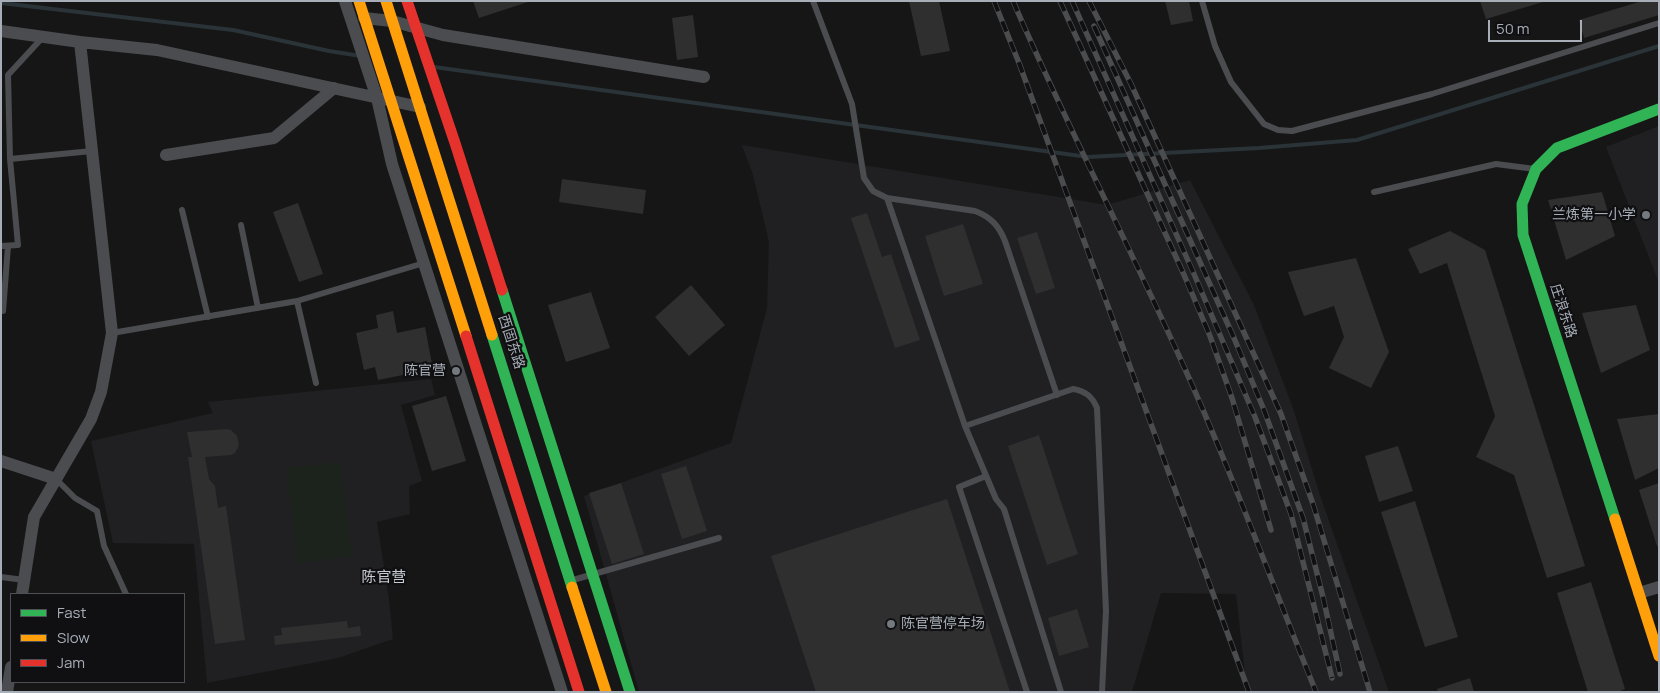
<!DOCTYPE html>
<html>
<head>
<meta charset="utf-8">
<style>
  body { margin:0 }
  #map { position:relative; width:1660px; height:693px; overflow:hidden; background:#161616; font-family:Manrope,sans-serif }
  canvas { display:block }
  .frame { position:absolute; inset:0; border:2px solid #a7aeb7; pointer-events:none }
  .legend { position:absolute; left:10px; top:593px; width:175px; height:90px; box-sizing:border-box; background:#101012; border:1px solid #4c4f54; margin:0; padding:6px 9px; list-style:none; font-size:15px; color:#a7aeb7 }
  .legend li { display:flex; align-items:center; gap:10px; height:25px }
  .legend b { width:25px; border:1px solid #4c4f54 }
  .scale { position:absolute; left:1488px; top:20px; width:94px; height:22px; box-sizing:border-box; border:2px solid #a7aeb7; border-top:0; padding-left:6px; font-size:15px; line-height:18px; white-space:nowrap; color:#a7aeb7; -webkit-text-stroke:4px #101012; paint-order:stroke }
</style>
</head>
<body>
<div id="map">
<canvas width="1660" height="693"></canvas>
<div class="frame"></div>
<ul class="legend">
<li><b style="height:6px;background:#30b455"></b>Fast</li>
<li><b style="height:6px;background:#ff9f0a"></b>Slow</li>
<li><b style="height:6px;background:#e5322d"></b>Jam</li>
</ul>
<div class="scale">50 m</div>
</div>
<script>
const g = document.querySelector('canvas').getContext('2d');
g.lineJoin = 'round';
function fillPath(path, color) { g.fillStyle = color; g.fill(path, 'evenodd'); }
function stroke(path, color, width, dash) { g.strokeStyle = color; g.lineWidth = width; g.lineCap = dash ? 'butt' : 'round'; g.setLineDash(dash || []); g.stroke(path); }
function drawText(font, color, halo, rows, align = 'center') {
  g.font = font + ' Manrope,"Noto Sans SC",sans-serif'; g.lineWidth = 4.5; g.setLineDash([]); g.textBaseline = 'middle'; g.strokeStyle = halo; g.fillStyle = color; for (const [text, x, y, turn = 0] of rows) {
    g.save(); g.translate(x, y); g.rotate((+turn || 0) * Math.PI / 180); g.textAlign = isNaN(turn) ? turn : align; if (halo) g.strokeText(text, 0, 0); g.fillText(text, 0, 0); g.restore();
  }
}
const built = new Path2D(`
  M1659,126v157l-53,-136z
  M742,145l365,60 83,-25 64,125 39,103 28,90 68,194h-142l-11,-98 -75,-1 -29,99h-493l-55,-196 147,-53 36,-135 2,-66 -16,-67z
  M431,379l4,16 -34,10 21,76 -13,5 1,28 -33,8 12,77 4,40 -55,19 -131,25 -13,-139 -81,-1 -22,-102 122,-28 -5,-11z`);
const green = new Path2D(`
  M340,462l12,94 -54,7 -12,-95z`);
const stream = new Path2D(`
  M1,3l232,27 96,21 32,5
  M434,67l654,90 171,-9 98,-8 302,-94`);
const building = new Path2D(`
  M473,1h55v1l-49,16z
  M909,1h30l11,50 -29,5z
  M1165,1h24l4,20 -22,4z
  M1480,1h63v1l-57,17z
  M1642,1h17v14l-75,23 -5,-18z
  M693,15l5,42 -21,3 -5,-42z
  M562,179l84,11 -3,24 -84,-12z
  M1602,192l13,44 -49,24 -18,-60z
  M298,203l25,71 -24,8 -26,-70z
  M867,213l15,44 9,-3 29,86 -25,8 -44,-130z
  M963,224l20,60 -39,12 -19,-60z
  M1450,231l35,19 100,316 -38,12 -33,-103 -38,-18 19,-41 -48,-153 -27,11 -12,-25z
  M1037,232l18,56 -19,6 -19,-56z
  M1356,258l33,94 -18,36 -42,-20 15,-31 -10,-31 -30,10 -16,-44z
  M691,285l34,40 -36,31 -34,-39z
  M591,292l19,56 -44,14 -18,-57z
  M1636,305l14,45 -49,23 -19,-60z
  M393,311l4,22 28,-6 8,42 -55,11 -3,-13 -11,3 -8,-37 22,-5 -2,-13z
  M446,396l20,65 -34,10 -20,-65z
  M1659,414v54l-24,12 -18,-61z
  M227,429l4,1 6,6 2,9 -4,8 -4,2 -26,2 4,22 6,7 3,22 8,-2 19,134 -30,4 -27,-187h4l-5,-25z
  M1039,435l39,119 -31,11 -39,-119z
  M1398,446l15,45 -34,11 -14,-46z
  M686,466l21,65 -25,8 -21,-65z
  M621,483l23,71 -32,10 -23,-71z
  M1659,483v64l-2,-1 -18,-56z
  M947,499l63,193h-194l-45,-136z
  M1415,501l43,136 -33,10 -44,-135z
  M1591,582l34,107 -7,3h-30l-31,-99z
  M1077,609l12,38 -30,9 -11,-38z
  M347,621l1,7 12,-2 1,10 -86,9 -1,-9 8,-1 -1,-7z
  M1470,678l4,14h-36l-1,-3z`);
const lane = new Path2D(`
  M813,1l39,103 12,74 9,13 14,7 88,13c16,6 24,15 30,30l52,154
  M1202,1l13,45 16,36 33,42 14,6 14,1 140,-37 227,-71
  M43,37l-35,38 2,84 82,-8
  M1374,192l122,-28 39,5
  M887,198l78,228 108,-37c12,2 19,7 24,19l9,203 -4,81
  M182,210l26,107
  M241,225l17,83
  M1,246l17,-1 -8,-86
  M297,301l19,82
  M3,311l5,-65
  M112,333l185,-32 127,-38
  M965,426l31,73 8,10 57,183
  M986,476l-27,11 68,205
  M56,479l19,19 22,13 7,35 22,48
  M1,577l23,3
  M573,580l146,-42`);
const street = new Path2D(`
  M345,1l32,97 15,66 170,528
  M364,18l28,3 51,14 261,42
  M1,31l79,11 77,8 263,57
  M166,155l108,-17 60,-50
  M1,461l55,18
  M1639,593l20,-6
  M22,594l12,-77 57,-98 10,-27 11,-59 -32,-291
  M7,692l4,-25`);
const fast = new Path2D(`
  M502,290l128,402
  M492,335l80,252
  M1615,519l-92,-284 -1,-31 14,-35 21,-21 102,-39`);
const slow = new Path2D(`
  M359,1l107,335
  M386,1l106,334
  M1615,519l44,137
  M572,587l34,105`);
const jam = new Path2D(`
  M407,1l48,142 47,147
  M466,336l113,356`);
const rail = new Path2D(`
  M994,1l25,62 230,629
  M1013,1c52,121 113,238 167,357 50,109 91,223 136,334
  M1060,1l125,276 25,59 22,62 39,132
  M1072,1l122,273 61,143 36,97 41,164
  M1089,1l42,83 150,330 32,90 57,188
  M1094,26l140,312 30,72 39,108 20,79 17,77`);
const markers = [
  [1646,215,5,"#74797f"],
  [456,371,5,"#74797f"],
  [891,624,5,"#74797f"]
];
const poiNames = [
  ["兰炼第一小学",1636,215],
  ["陈官营",446,371],
  ["陈官营停车场",901,624,"left"]
];
const streetNames = [
  ["庄浪东路",1563,311,72],
  ["西固东路",511,342,72]
];
const neighbourhoodNames = [
  ["陈官营",384,578]
];
fillPath(built, '#202022');
fillPath(green, '#1c231c');
stroke(stream, '#293338', 4);
fillPath(building, '#2f2f30');
stroke(lane, '#4a4c4f', 6);
stroke(street, '#4a4c4f', 12);
stroke(fast, '#30b455', 11);
stroke(slow, '#ff9f0a', 11);
stroke(jam, '#e5322d', 11);
stroke(rail, '#4a4c4e', 5.5);
stroke(rail, '#101012', 4, [11]);
for (const [x, y, r, color] of markers) { const dot = new Path2D(); dot.arc(x, y, r, 0, 2 * Math.PI); g.fillStyle = color; g.fill(dot); stroke(dot, '#101012', 2); }
drawText('14px', '#a7aeb7', '#101012', poiNames, 'right');
drawText('14px', '#a7aeb7', '#101012', streetNames);
drawText('15px', '#c8ccd3', '#101012', neighbourhoodNames);
</script>
</body>
</html>
